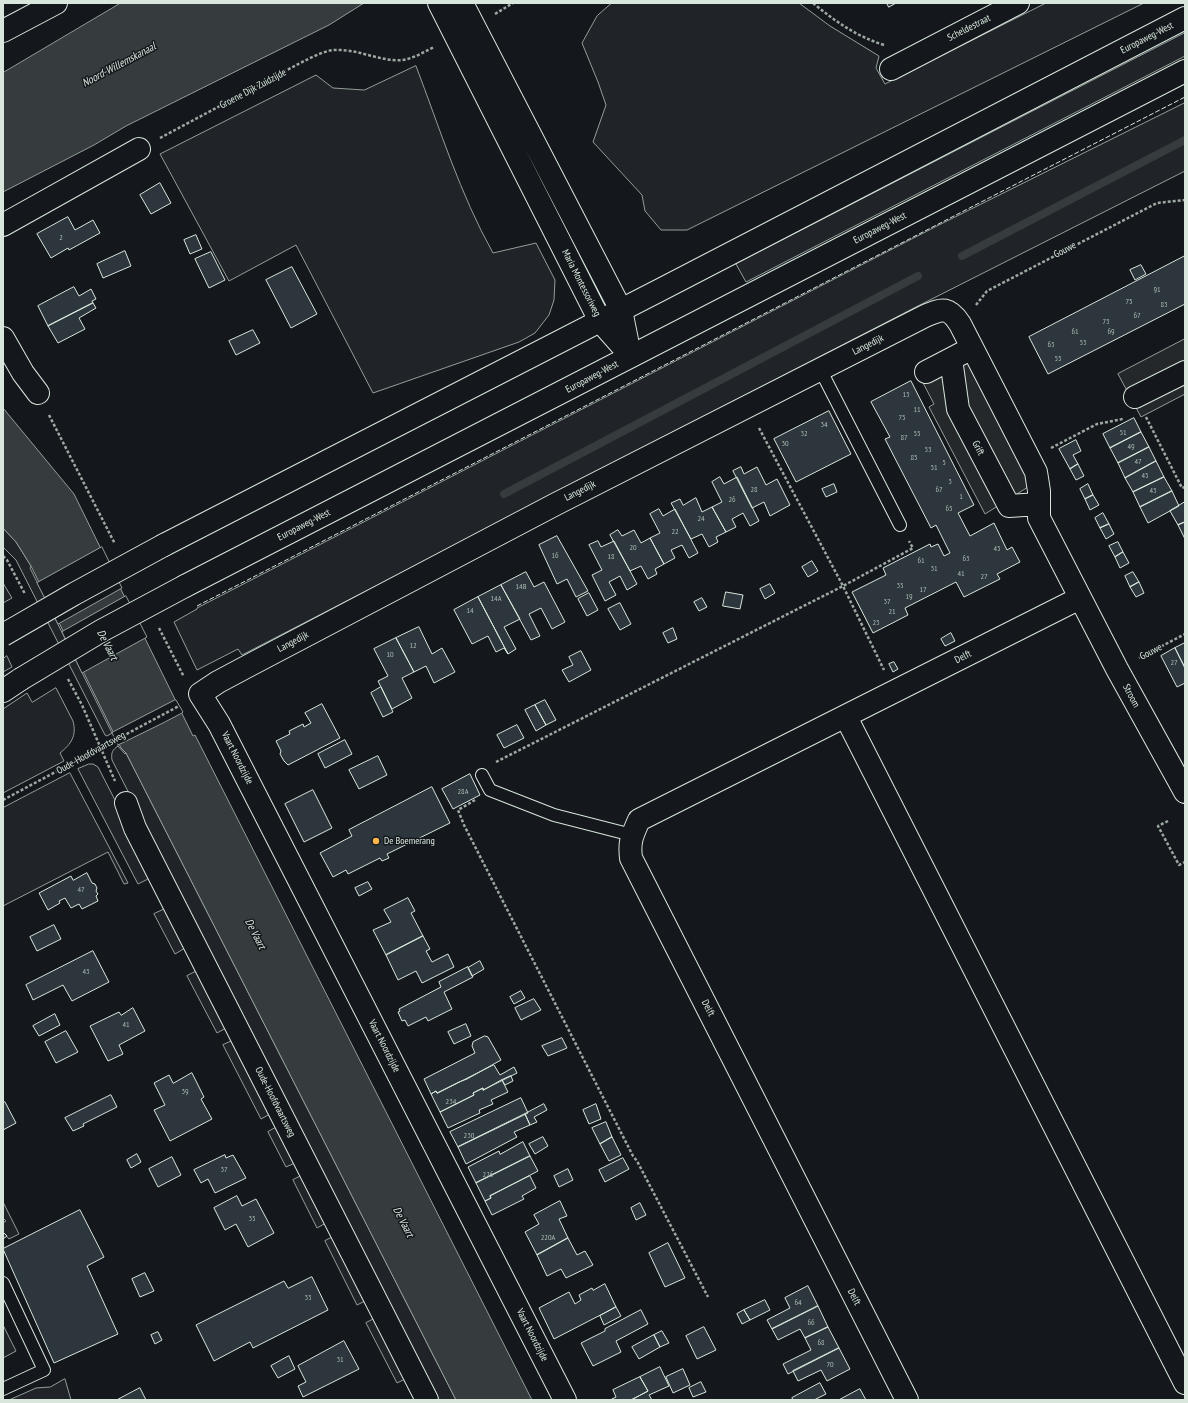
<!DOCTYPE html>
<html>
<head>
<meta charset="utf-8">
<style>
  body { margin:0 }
  #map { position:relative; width:1188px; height:1403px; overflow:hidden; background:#14181c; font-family:"PT Sans Narrow",sans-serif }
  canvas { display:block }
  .frame { position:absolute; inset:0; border:4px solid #d8e6dc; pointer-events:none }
</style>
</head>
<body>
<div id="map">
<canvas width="1188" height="1403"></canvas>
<div class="frame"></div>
</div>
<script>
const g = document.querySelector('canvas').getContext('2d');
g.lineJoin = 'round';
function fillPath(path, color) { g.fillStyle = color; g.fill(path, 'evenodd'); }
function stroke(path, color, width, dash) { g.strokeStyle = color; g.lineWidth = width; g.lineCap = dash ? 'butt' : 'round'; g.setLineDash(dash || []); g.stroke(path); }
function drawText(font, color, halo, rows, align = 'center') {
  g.font = font + ' "PT Sans Narrow",sans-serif'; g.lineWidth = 3; g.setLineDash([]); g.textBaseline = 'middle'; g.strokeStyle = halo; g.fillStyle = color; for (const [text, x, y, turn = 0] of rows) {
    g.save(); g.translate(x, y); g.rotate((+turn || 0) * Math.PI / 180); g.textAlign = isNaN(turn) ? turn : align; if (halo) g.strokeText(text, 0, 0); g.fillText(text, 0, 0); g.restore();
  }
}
const green = new Path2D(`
  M612,3h187l31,23 49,30 -3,12 9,16 161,-81h98l-457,227h-26l-16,-19 -3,-16 -49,-53 13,-37 -8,-23 -16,-39 15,-27z
  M1185,33v23l-439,226 -10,-18z
  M416,66c24,63 44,128 77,187l43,-10 19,37 -1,20 -5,15 -14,18 -16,9 -146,51 -77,-148 -67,36 -69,-127 156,-79 17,13 31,2z
  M1185,103v68l-271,137 -672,347 -4,-6 -41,21 -23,-48 23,-13v-1l738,-381z
  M3,528l13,14 15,24 -1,2 82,165 -5,3 -2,-1 -89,-175 -13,-13z
  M3,583l9,15 -9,5z
  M7,656l5,11 -9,5v-13z
  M56,688l17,33c4,15 -2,23 -13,32l4,8 -61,32v-84l24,-16 5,9z
  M118,746l7,8 1,-1 330,647h-17l-327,-640c-1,-7 0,-10 6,-14z
  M89,764h4l5,3 19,37 33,74 -12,6 -60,-115z
  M70,773l58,110 -4,1 -16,-32 -105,54v-98z
  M165,909l20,39 -10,6 -21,-40z
  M197,971l29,57 -9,5 -30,-57z
  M232,1041l38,73 -9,5 -38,-74z
  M277,1127l18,36 -9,4 -18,-35z
  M301,1176l25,47 -9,5 -24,-48z
  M3,1202l16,32 -10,5 -6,-7v-9l3,-2 -3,-3z
  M333,1237l32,64 -8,4 -32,-64z
  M374,1319l31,60 -8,4 -31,-60z
  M3,1325l13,26 -13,7z
  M65,1379l6,21h-62l27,-12 14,-1z`);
const parking = new Path2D(`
  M1185,339v55l-44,23 -23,-43z
  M965,356l60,110 3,21 -43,27 -56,-107 5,-3 -13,-25z`);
const water = new Path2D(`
  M121,3h243l-35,22 -203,101 -32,19 -91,47v-119z
  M3,408l71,86 119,242 2,-1 337,665h-76l-330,-647 -5,-5 -90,-182 -15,-24 -13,-14z`);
const pier = new Path2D(`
  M102,547l20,41 -64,36 -21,-41z
  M126,596l21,41 -65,36 -20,-41z
  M175,700h1l7,12 -1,1 -19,10 -45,22 -6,-12 1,-1z`);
const stream = new Path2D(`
  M962,256l223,-116
  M504,494l414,-218`);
const building = new Path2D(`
  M887,3h9l-7,4z
  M160,183l11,20 -20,11 -11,-19z
  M68,217l7,13 18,-10 7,13 -31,17 -1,-2 -17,10 -14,-24z
  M196,235l6,14 -12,5 -6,-14z
  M125,251l6,15 -28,12 -6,-14z
  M211,252l14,28 -16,8 -14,-29z
  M1185,256v48l-137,70 -19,-37z
  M1141,265l5,9 -11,6 -5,-10z
  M292,267l25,47 -26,14 -25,-48z
  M74,287l5,9 12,-7 5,10 -4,2 1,2 -45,23 -10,-20z
  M93,303l3,5 -17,10 6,11 -27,14 -10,-17z
  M253,330l7,13 -24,12 -7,-14z
  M911,381l63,124 -16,8 12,23 24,-13 13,27 5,-3 8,15 -23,12 3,5 -36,18 -8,-15 -51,26 3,7 -35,18 -21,-41 34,-17 -3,-7 47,-24 1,3 7,-3 6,12 6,-3 -14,-28 -5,3 -46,-89 5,-2 -19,-35z
  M829,411l22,43 -55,28 -22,-43z
  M1134,418l7,14 -31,16 -7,-14z
  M1141,432l8,15 -31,16 -8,-15z
  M1076,440l5,11 -8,4 5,9 -8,5 -11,-20z
  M1149,447l7,14 -31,17 -7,-15z
  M1156,461l8,16 -31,15 -8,-14z
  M1078,464l6,12 -8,4 -6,-11z
  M741,467l3,7 13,-7 9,18 11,-6 13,26 -20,11 -6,-14 -12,6 -19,-37z
  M720,477l4,7 13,-7 22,44 -9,5 -7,-13 -11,6 4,8 -10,5 -14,-25 10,-5 -10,-20z
  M1164,477l8,14 -32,16 -7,-15z
  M834,484l3,8 -11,5 -4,-8z
  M1088,484l5,11 -8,4 -5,-10z
  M1172,491l7,15 -31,17 -8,-16z
  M1093,495l6,10 -9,5 -5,-11z
  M696,498l6,14 10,-5 14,25 -10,5 2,5 -9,5 -7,-13 -11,5 -20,-36 9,-4 3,6z
  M1185,502v20l-7,3 -8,-14z
  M659,509l4,7 12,-7 23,44 -9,5 -7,-13 -11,5 4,8 -11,6 -14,-26 10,-5 -10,-19z
  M1103,513l6,11 -9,4 -5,-10z
  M1185,522v17l-7,-14z
  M1109,524l5,10 -8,5 -6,-11z
  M618,530l4,6 12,-6 7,13 9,-5 14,26 -9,5 2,5 -9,5 -7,-13 -11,5 -20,-36z
  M557,536l31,55 -12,6 -9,-18 -10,5 -18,-39z
  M598,541l3,6 13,-6 23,43 -10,6 -7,-14 -11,6 7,13 -11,6 -13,-26 10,-5 -13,-25z
  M1118,542l5,10 -8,5 -6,-11z
  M1123,552l6,11 -9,5 -5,-11z
  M812,561l6,10 -10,6 -6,-10z
  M526,572l8,15 10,-5 21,40 -13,7 -11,-21 -12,6 11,22 -9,4 -30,-55z
  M1133,572l6,10 -9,5 -5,-11z
  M1139,582l5,11 -8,4 -6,-10z
  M770,584l5,9 -10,6 -5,-10z
  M501,585l19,34 -16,8 12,22 -8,5 -30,-57z
  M726,592l17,3 -3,14 -17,-3z
  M589,593l9,17 -11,6 -9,-17z
  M478,597l30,57 -4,-6 -8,4 -8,-16 -16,8 -18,-34z
  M702,598l5,9 -8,4 -5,-9z
  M620,603l11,21 -11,6 -12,-21z
  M419,627l13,27 10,-6 13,24 -21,11 -8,-17 -12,6 -18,-34z
  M673,628l4,11 -9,4 -5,-10z
  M951,633l4,8 -10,5 -4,-7z
  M396,638l18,34 -12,6 10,20 -20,11 -14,-28 10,-5 -14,-27z
  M1185,643v25l-10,-20z
  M1175,648l10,20v15l-8,4 -16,-31z
  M581,651l10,19 -22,12 -7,-12 11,-5 -4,-8z
  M894,662l4,7 -5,3 -4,-8z
  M381,687l12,25 -10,5 -12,-24z
  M545,700l11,20 -10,5 -11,-20z
  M322,704l18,34 -52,27 -4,-4 -4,-7 1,-3 -5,-10 14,-7 -1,-3 14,-7 1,3 7,-4 -6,-10z
  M535,705l11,20 -10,6 -11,-21z
  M517,725l7,13 -20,10 -7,-13z
  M345,740l7,14 -27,14 -7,-14z
  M378,756l9,19 -28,14 -10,-19z
  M470,774l10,21 -27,14 -11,-20z
  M432,787l18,36 -63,31 2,4 -7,3 -2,-3 -32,16 -2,-4 -13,7 -13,-24 32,-17 -3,-6z
  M313,790l19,38 -28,14 -19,-38z
  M87,873l5,10 3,1 2,4 -1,3 2,3 -2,2 2,5 -16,8 -3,-5 -8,4 -6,-10 -6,3 1,2 -12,7 -9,-17 32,-17 2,4z
  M368,882l4,7 -13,7 -4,-8z
  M408,898l7,13 -4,2 12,23 -37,19 -13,-25 18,-8 -7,-12z
  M54,925l7,14 -24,12 -7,-14z
  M423,936l7,13 -4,2 6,11 16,-8 6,13 -32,16 -6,-12 -18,9 -12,-25z
  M93,951l16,31 -37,19 -9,-16 -30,15 -7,-15z
  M480,961l4,8 -12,7 -4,-8z
  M468,967l5,10 -29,15 8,17 -24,12 -2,-4 -18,9 -3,-6 -3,1 -4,-9 2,-1 -1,-2 42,-22 -2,-5z
  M521,991l4,7 -11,6 -4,-7z
  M534,999l7,11 -20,10 -6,-12z
  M133,1008l12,23 -26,14 4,9 -15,7 -18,-35 29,-14 2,3z
  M55,1014l5,11 -21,11 -6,-10z
  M466,1024l5,12 -17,8 -6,-12z
  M66,1031l12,21 -22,11 -11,-21z
  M485,1036l3,1 13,23 -34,19 -8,3 -22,11 -1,-2 -5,3 -7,-15 51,-26 -3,-7 1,-4z
  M562,1038l5,10 -19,8 -6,-10z
  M494,1065l6,10 14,-8 3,6 -34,17v-2l-10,5 1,2 -34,17 -9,-18 5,-3 1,2z
  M192,1073l12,24 -3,2 11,20 -42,22 -16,-31 11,-5 -11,-22 15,-8 4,8z
  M511,1076l2,5 -8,4 -3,-5z
  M502,1080l6,12 -17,8 2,4 -14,6 1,3 -32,15 -8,-16 34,-17 -1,-2 10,-5v2z
  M111,1095l6,12 -34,17 1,2 -11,5 -8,-13z
  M521,1098l7,15 -70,34 -8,-15z
  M5,1102l11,21 -13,7v-27z
  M544,1104l3,6 -13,7 3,5 -7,3 -5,-11z
  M596,1104l5,15 -12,5 -6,-14z
  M525,1114l5,11 -16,7 3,5 -51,27 -8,-17z
  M606,1122l6,15 -12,7 -8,-16z
  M543,1137l5,9 -13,8 -6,-10z
  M612,1137l9,18 -12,6 -9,-17z
  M523,1142l7,14 -54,27 -8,-16 31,-16 1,3z
  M137,1154l4,8 -10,6 -4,-8z
  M225,1155l1,3 7,-3 13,23 -31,15 -7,-14 -7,4 -7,-13z
  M530,1156l8,15 -48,25 1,2 -6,3 -9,-18z
  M172,1157l9,18 -23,12 -9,-18z
  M623,1158l6,11 -24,13 -6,-12z
  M568,1169l5,11 -14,7 -5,-11z
  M530,1176l6,12 -14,8 2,3 -32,16 -7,-14 6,-3 -1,-2z
  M237,1196l5,10 14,-7 18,34 -26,14 -12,-23 -11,6 -11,-22z
  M560,1201l7,15 -8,3 9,19 -31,17 -12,-23 14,-8 -5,-9z
  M640,1203l6,12 -10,5 -5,-12z
  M80,1210l24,47 -17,9 31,68 -64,29 -51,-114z
  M3,1232l4,4 -4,3z
  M568,1238l9,17 8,-4 8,14 -27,13 -5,-9 -14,7 -10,-21z
  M668,1243l17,35 -20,9 -16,-34z
  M145,1273l9,18 -14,6 -8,-18z
  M312,1277l16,33 -75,38 -3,-6 -36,19 -18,-36 88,-44 4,7z
  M605,1284l11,23 -62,32 -15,-31 30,-16 6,12 6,-4 -2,-5 13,-7 1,2z
  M808,1286l10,20 -46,23 -5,-9 23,-12 -5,-10z
  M765,1300l5,10 -20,10 -6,-10z
  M818,1306l10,21 -23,11 -5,-9 -22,11 -6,-11z
  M616,1307l5,9 -17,9 -4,-9z
  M641,1310l7,14 -32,17 5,11 -28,14 -12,-23 24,-12v-2z
  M744,1310l6,10 -8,4 -5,-10z
  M704,1327l12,23 -19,9 -11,-23z
  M828,1327l11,21 -51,26 -5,-10 28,-14 -6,-12z
  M662,1331l7,12 -9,4 -6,-12z
  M158,1332l4,8 -7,4 -4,-9z
  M654,1335l6,12 -21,12 -7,-12z
  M344,1341l15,28 -56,28 -5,-11 8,-4 -8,-16z
  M839,1348l11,21 -23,12 -6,-11 -23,11 -5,-10z
  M289,1356l6,13 -17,9 -7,-12z
  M660,1367l9,19 -20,9 3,5h-21l17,-9 -8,-14z
  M683,1369l7,16 -17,8 -7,-16z
  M640,1377l8,14 -17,9h-21l6,-3 -3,-7z
  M701,1382l5,10 -13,5 -4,-9z
  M820,1383l6,11 -12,6h-21l-1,-2z
  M140,1388l6,12h-29z
  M860,1389l6,11h-27z`);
const path = new Path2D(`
  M813,3c23,19 43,33 71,42
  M495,14l18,-11
  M160,138l144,-77c11,-5 23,-12 35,-11 22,0 42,12 64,10 11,-2 21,-8 31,-13
  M976,305l11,-14 170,-88 28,-3
  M49,415l66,129
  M1146,417l36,71 3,-1
  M759,428l84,158 41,84
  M1051,448l46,-24 26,-5
  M3,556l4,4 18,34
  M159,628l25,49
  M1139,658l46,-24
  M68,679l14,26 33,76
  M496,762l347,-176 70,-38 -4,-7
  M3,800l176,-94
  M475,800l-17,10 6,15 169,331 4,5 71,136
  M1168,821l-10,5 21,39 6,-3`);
const service = new Path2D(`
  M820,369l80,156
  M482,775l8,15 64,25 78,20
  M3,1283l41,87 -41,19`);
const minor = new Path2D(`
  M3,31l53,-28
  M891,69l127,-66
  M3,225l136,-76
  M3,338l20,35 15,20
  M972,348l-21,11 7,50 51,97 30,-2
  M926,372l25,-13
  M1135,397l50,-25
  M846,717l339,666
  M126,803l9,25 292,572
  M565,1400l-346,-676 -19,-30 18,-12 30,-16 308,-162 369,-188c18,-8 24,-9 35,8l76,148 3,19v27l78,151 68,123
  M907,1400l-276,-542c-2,-17 1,-22 8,-38l441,-222`);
const tertiary = new Path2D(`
  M439,3l161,318 31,35
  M462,3l159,307 9,45`);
const primary = new Path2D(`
  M164,545l498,-256 523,-271
  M185,586l1000,-515
  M3,691l18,-12`);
const primaryBridge = new Path2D(`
  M3,635l71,-41 90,-49
  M21,679l80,-48 84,-45`);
const fence = new Path2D(`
  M197,606l988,-509`);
const markers = [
  [376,841,4,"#ffb74d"]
];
const numberNames = [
  ["2",61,238],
  ["91",1157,290],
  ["75",1129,302],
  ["83",1164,305],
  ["67",1137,316],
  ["73",1106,322],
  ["61",1075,332],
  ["69",1111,332],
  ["53",1083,343],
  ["63",1051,345],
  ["55",1058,359],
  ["13",906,395],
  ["11",917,410],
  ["75",902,418],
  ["34",824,425],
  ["51",1123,433],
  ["32",804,434],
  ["55",917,434],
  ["87",904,438],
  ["30",785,444],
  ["49",1131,447],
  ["53",928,450],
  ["85",914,458],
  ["47",1138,462],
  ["5",944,463],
  ["51",934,468],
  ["45",1145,476],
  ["3",950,482],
  ["28",754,490],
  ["67",939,490],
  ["43",1153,491],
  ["1",961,497],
  ["26",732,500],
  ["65",949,509],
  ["24",701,519],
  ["22",675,532],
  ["20",633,548],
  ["45",997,549],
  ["16",555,556],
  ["18",611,557],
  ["63",966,559],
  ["61",921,561],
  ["31",934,569],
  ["41",961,574],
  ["27",984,577],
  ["35",900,586],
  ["14B",521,587],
  ["17",923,590],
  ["19",909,597],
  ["14A",496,599],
  ["37",887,602],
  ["14",470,611],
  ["21",892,612],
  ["23",876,623],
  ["12",413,646],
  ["10",390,655],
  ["27",1174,663],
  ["28A",463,792],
  ["47",81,890],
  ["43",86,972],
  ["41",126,1025],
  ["39",185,1092],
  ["234",451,1102],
  ["230",469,1136],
  ["37",224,1170],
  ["226",488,1175],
  ["35",252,1219],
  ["220A",548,1238],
  ["33",308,1298],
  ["64",798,1303],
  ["66",811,1323],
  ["68",821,1343],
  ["31",340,1360],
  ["70",830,1365]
];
const streetNames = [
  ["Scheldestraat",969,28,-27],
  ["Europaweg-West",1147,38,-27],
  ["Groene Dijk Zuidzijde",253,89,-28],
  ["Europaweg-West",880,228,-27],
  ["Gouwe",1065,250,-27],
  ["Maria Montessoriweg",581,283,63],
  ["Langedijk",868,345,-27],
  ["Europaweg-West",592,377,-28],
  ["Grift",978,448,62],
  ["Langedijk",580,491,-27],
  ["Europaweg-West",304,525,-27],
  ["Langedijk",293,642,-28],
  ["Gouwe",1151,652,-27],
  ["Delft",963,657,-27],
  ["Stroom",1131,696,62],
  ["Oude-Hoofdvaartsweg",91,753,-29],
  ["Vaart Noordzijde",237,758,63],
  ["Delft",708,1008,63],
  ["Vaart Noordzijde",384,1046,63],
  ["Oude-Hoofdvaartsweg",275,1102,63],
  ["Delft",854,1297,63],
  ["Vaart Noordzijde",532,1335,63]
];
const poiNames = [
  ["De Boemerang",384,841]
];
const waterNames = [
  ["Noord-Willemskanaal",119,65,-28],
  ["De Vaart",107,645,63],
  ["De Vaart",255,934,63],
  ["De Vaart",403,1222,63]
];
fillPath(green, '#202428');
stroke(green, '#939e99', 1);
fillPath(parking, '#24282b');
stroke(parking, '#939e99', 1);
fillPath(water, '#363b3e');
stroke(water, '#939e99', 1);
fillPath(pier, '#14181c');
stroke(pier, '#939e99', 1);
stroke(stream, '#363b3e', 8);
fillPath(building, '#2c363c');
stroke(building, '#d8e6dc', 1);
stroke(service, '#d8e6dc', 14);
stroke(minor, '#d8e6dc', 24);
stroke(tertiary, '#d8e6dc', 24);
stroke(primary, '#d8e6dc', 24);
stroke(path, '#9da8a2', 2.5, [3, 2]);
stroke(service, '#14181c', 12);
stroke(minor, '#14181c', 22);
stroke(tertiary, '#14181c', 22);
stroke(primary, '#14181c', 22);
stroke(primaryBridge, '#d8e6dc', 24, []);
stroke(primaryBridge, '#14181c', 22);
stroke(fence, '#d8e6dc', 1, [5, 2]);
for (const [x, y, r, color] of markers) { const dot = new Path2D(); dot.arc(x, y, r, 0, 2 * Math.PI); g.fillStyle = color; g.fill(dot); stroke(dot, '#14181c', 1.5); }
drawText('8px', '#adbab4', null, numberNames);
drawText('10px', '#d8e6dc', '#14181c', streetNames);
drawText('10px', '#d8e6dc', '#14181c', poiNames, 'left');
drawText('italic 11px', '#d8e6dc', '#14181c', waterNames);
</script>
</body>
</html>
